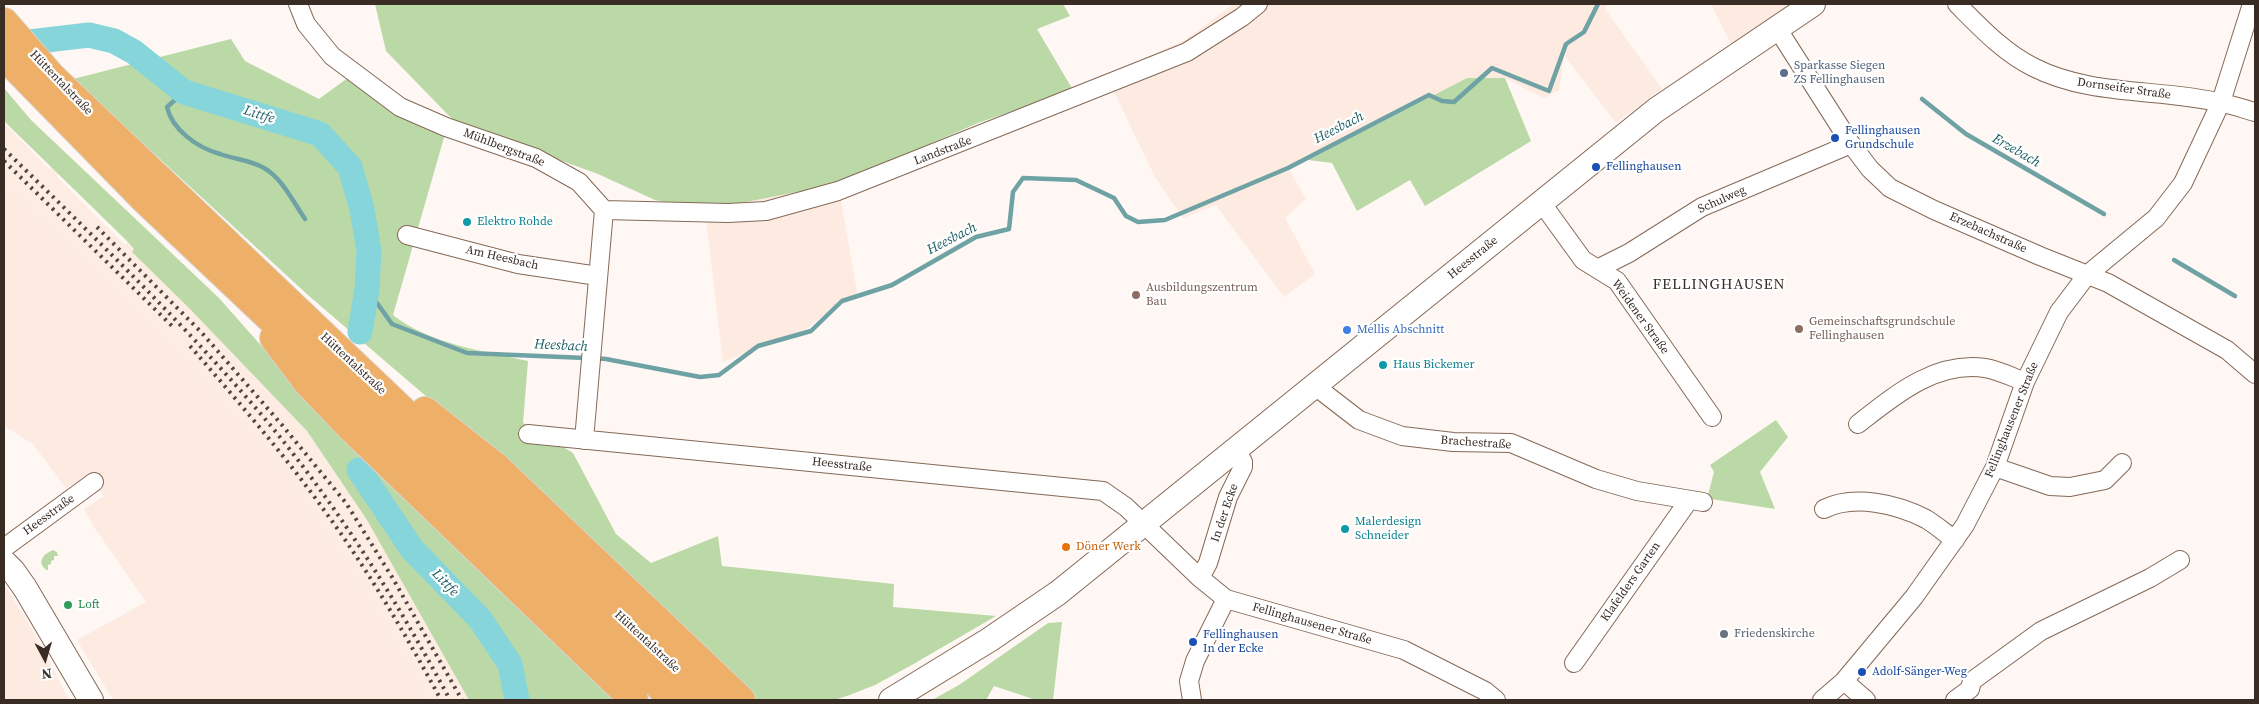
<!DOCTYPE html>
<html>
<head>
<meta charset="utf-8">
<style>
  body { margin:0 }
  #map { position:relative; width:2259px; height:704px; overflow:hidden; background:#fef7f3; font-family:"Source Serif 4",serif }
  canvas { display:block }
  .frame { position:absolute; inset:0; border:5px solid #382c25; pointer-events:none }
  .north { position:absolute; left:20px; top:634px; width:50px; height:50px; -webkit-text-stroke:4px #fff; paint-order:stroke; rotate:174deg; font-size:14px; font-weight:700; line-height:20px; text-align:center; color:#382c25 }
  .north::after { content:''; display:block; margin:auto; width:18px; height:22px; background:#382c25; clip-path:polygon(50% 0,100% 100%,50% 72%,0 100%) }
</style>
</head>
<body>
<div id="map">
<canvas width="2259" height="704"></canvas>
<div class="frame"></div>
<div class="north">N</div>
</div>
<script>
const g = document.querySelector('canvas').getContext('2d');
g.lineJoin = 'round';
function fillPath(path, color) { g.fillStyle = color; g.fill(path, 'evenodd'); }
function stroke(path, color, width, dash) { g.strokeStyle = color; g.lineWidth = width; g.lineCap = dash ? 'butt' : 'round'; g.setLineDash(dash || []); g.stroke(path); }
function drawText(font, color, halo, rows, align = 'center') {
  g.font = font + ' "Source Serif 4",serif'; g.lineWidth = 4.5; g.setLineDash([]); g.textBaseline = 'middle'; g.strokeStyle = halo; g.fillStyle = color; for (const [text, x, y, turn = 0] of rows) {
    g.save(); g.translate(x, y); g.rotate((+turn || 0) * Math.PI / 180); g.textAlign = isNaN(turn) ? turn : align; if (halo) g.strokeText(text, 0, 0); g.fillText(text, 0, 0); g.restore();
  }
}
const commercial = new Path2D(`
  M1233,4h374l-2,5 57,80 -46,34 -52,-68 -5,35 -15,8 -39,-20h-38l-178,92 17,29 -21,19 30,56 -31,23 -68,-92 -33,13 -28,-41 -49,-102 79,-35z
  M1711,4h84l-64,40z
  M4,182l173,168 100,110 80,116 72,124h-316l-36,-60 69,-38 -52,-75 -10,-18 20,-13 -16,-22 -22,14 -33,-44 -29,-18z
  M838,184l19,108 -53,38 -81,32 -18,-152z
  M4,584l31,50 34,66h-65z`);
const built = new Path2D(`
  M4,123l45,46 3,-3 7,7 -3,3 69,69 3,-3 6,7 -2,3 58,57 117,122 60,89 104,180h-42l-72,-124 -80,-116 -100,-110 -173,-168z`);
const green = new Path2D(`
  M375,4h688l7,12 -33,13 36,61 -95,33 -140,61 -133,26 -50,-10 -57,-26 -143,-52 -69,-71z
  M231,39l14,22 74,38 30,-22 96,57 -52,181c37,29 90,36 135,46l-5,62 50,30 43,81 35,29 67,-27 4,30 172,18 -1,23 103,9 -86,50 -35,19 -28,11 -13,4 -80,-1 -216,-207 -229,-196 -236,-217z
  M1467,78h38l26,63 -106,65 -15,-26 -53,31 -25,-48 -24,-3z
  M4,88l27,32 188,178 122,138 276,264h-148l-102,-180 -60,-89 -117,-122 -58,-57 2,-3 -6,-7 -124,-121z
  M1776,420l12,17 -28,35 15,37 -64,-10 -3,-4 6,-23 -4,-7z
  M53,550l4,2 1,4h-4v4l-3,1v3l-3,1v5h-2c-10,-9 -2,-16 7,-20z
  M1062,622l-9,78h-17l-42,-14 -8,14h-54l27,-15 89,-62z`);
const stream = new Path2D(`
  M184,92l-17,15c5,23 31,41 53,47 14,5 30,6 44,14 18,10 30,35 41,51
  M1922,99l44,35 138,80
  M2174,260l61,36
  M367,289l25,35 75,29 119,5
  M594,358l12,1 94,18 19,-2 39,-29 53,-15 31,-30 50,-16 84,-48 33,-8 4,-37 10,-14 53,2 38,18 12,18 12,6 27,-2 123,-52 141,-73 13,6 12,1 38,-34 57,23 17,-47 18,-12 14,-28`);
const river = new Path2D(`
  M4,45l85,-10 25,6 20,11 50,40 136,42 30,33 12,42 7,42 -2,38 -7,43
  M359,470l53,79 68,70 30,45 7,36`);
const minor = new Path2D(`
  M298,4l8,20 26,32 68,51 46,20 90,31 43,24 25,28 -20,230
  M1957,4c23,23 46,48 76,63 59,30 126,21 189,36 11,2 22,6 33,9
  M1777,28l74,116 19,25 20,19 44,22 106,46 68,27 119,67 28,24
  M1541,202l42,58 34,21 95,136
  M604,210l124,3 38,-2 72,-20 349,-139 55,-35 16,-13
  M407,235l111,29 80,12
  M1599,268l30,-15 73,-46 149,-63
  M1315,386l44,34 43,16 51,6 58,1 85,36 41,12 66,11
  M1858,424c37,-29 77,-63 127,-56 13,2 27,9 40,14
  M528,434l575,57 23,16 74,71 26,21 178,51 81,41 11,9
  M1995,467l55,19 20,1 35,-7 17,-17
  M1824,509c30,-15 73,-5 102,10 10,6 19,14 29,21
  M4,548l90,-66
  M1200,578l8,-15 20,-66 15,-30v-5l-7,-13
  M1574,663l115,-163
  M1844,681l22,19
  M1192,700l-3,-19 6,-20 31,-62
  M1822,700l22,-19 70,-84 51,-72 30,-58 30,-85 34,-70 28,-37 69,-57 27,-35 38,-81 31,-98
  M1955,700l15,-11 2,-8 69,-50 109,-53 30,-18`);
const secondary = new Path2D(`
  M4,562l9,9 12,17 66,112
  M891,700l98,-60 69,-47 598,-483 157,-106`);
const trunk = new Path2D(`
  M4,22l48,55 655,623
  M4,56l139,142 531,502
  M274,338l33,44 44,46 283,272
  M425,411l70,55 246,234`);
const rail = new Path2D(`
  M4,149c92,90 184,178 267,277 69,84 128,178 179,274
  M4,161l169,166
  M97,227l105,106 80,92 64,78 46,74 70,123
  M190,346c46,53 93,107 134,164 44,60 82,125 117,190`);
const markers = [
  [1784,73,5,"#5c6f8a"],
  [1835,138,5,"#1a4fb4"],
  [1596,167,5,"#1a4fb4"],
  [467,222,5,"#0f9aa8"],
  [1136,295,5,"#8d6e63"],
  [1799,329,5,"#8d6e63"],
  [1347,330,5,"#3f7fe0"],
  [1383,365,5,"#0f9aa8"],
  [1345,529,5,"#0f9aa8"],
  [1066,547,5,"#e8710a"],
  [68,605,5,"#2e9e5b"],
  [1724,634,5,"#6b7280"],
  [1193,642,5,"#1a4fb4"],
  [1862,672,5,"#1a4fb4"]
];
const serviceNames = [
  ["Sparkasse Siegen",1794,66],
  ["ZS Fellinghausen",1794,80]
];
const streetNames = [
  ["Hüttentalstraße",61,83,46],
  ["Dornseifer Straße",2124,89,8],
  ["Mühlbergstraße",504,148,21],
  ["Landstraße",943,151,-21],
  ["Schulweg",1722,200,-24],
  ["Erzebachstraße",1988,233,24],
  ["Am Heesbach",502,258,13],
  ["Heesstraße",1473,258,-39],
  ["Weidener Straße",1640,317,54],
  ["Hüttentalstraße",353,364,43],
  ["Fellinghausener Straße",2012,420,-68],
  ["Brachestraße",1476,443,4],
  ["Heesstraße",842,465,6],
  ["In der Ecke",1225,513,-71],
  ["Heesstraße",49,515,-36],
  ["Klafelders Garten",1631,582,-55],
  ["Fellinghausener Straße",1312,624,16],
  ["Hüttentalstraße",647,642,43]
];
const transitNames = [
  ["Fellinghausen",1845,131],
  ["Grundschule",1845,145],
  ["Fellinghausen",1606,167],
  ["Fellinghausen",1203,635],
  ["In der Ecke",1203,649],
  ["Adolf-Sänger-Weg",1872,672]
];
const cultureNames = [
  ["Elektro Rohde",477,222],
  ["Haus Bickemer",1393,365],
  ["Malerdesign",1355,522],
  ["Schneider",1355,536]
];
const educationNames = [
  ["Ausbildungszentrum",1146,288],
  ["Bau",1146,302],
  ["Gemeinschaftsgrundschule",1809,322],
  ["Fellinghausen",1809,336]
];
const shopNames = [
  ["Mellis Abschnitt",1357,330]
];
const foodNames = [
  ["Döner Werk",1076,547]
];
const leisureNames = [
  ["Loft",78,605]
];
const worshipNames = [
  ["Friedenskirche",1734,634]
];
const waterNames = [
  ["Littfe",259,115,17],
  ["Heesbach",1339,128,-27],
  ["Erzebach",2016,151,30],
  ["Heesbach",952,239,-27],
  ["Heesbach",561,346,3],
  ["Littfe",445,583,46]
];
const quarterNames = [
  ["FELLINGHAUSEN",1719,285]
];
fillPath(commercial, '#fdeae1');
fillPath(built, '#fcece2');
fillPath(green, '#bbd9a6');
stroke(stream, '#6fa2a4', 4.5);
stroke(river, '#86d5db', 25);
stroke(minor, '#846957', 20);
stroke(secondary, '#846957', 26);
stroke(trunk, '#d7d5d3', 30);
stroke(minor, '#fff', 18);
stroke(secondary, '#fff', 24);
stroke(trunk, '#eeb068', 28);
stroke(rail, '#51463f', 4, [2.5, 5]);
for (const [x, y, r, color] of markers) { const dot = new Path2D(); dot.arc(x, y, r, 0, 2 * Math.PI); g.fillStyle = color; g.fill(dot); stroke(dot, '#fff', 2); }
drawText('12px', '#4e5e75', '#fff', serviceNames, 'left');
drawText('12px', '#382c25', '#fff', streetNames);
drawText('12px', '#164399', '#fff', transitNames, 'left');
drawText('12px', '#0d838f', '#fff', cultureNames, 'left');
drawText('12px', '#785e54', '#fff', educationNames, 'left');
drawText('12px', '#366cbe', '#fff', shopNames, 'left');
drawText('12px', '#c56008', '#fff', foodNames, 'left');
drawText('12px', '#27864d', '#fff', leisureNames, 'left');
drawText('12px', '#5b616d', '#fff', worshipNames, 'left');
drawText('italic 14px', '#1f6065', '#fff', waterNames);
g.letterSpacing = '1px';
drawText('15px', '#382c25', '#fff', quarterNames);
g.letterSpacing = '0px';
</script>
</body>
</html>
